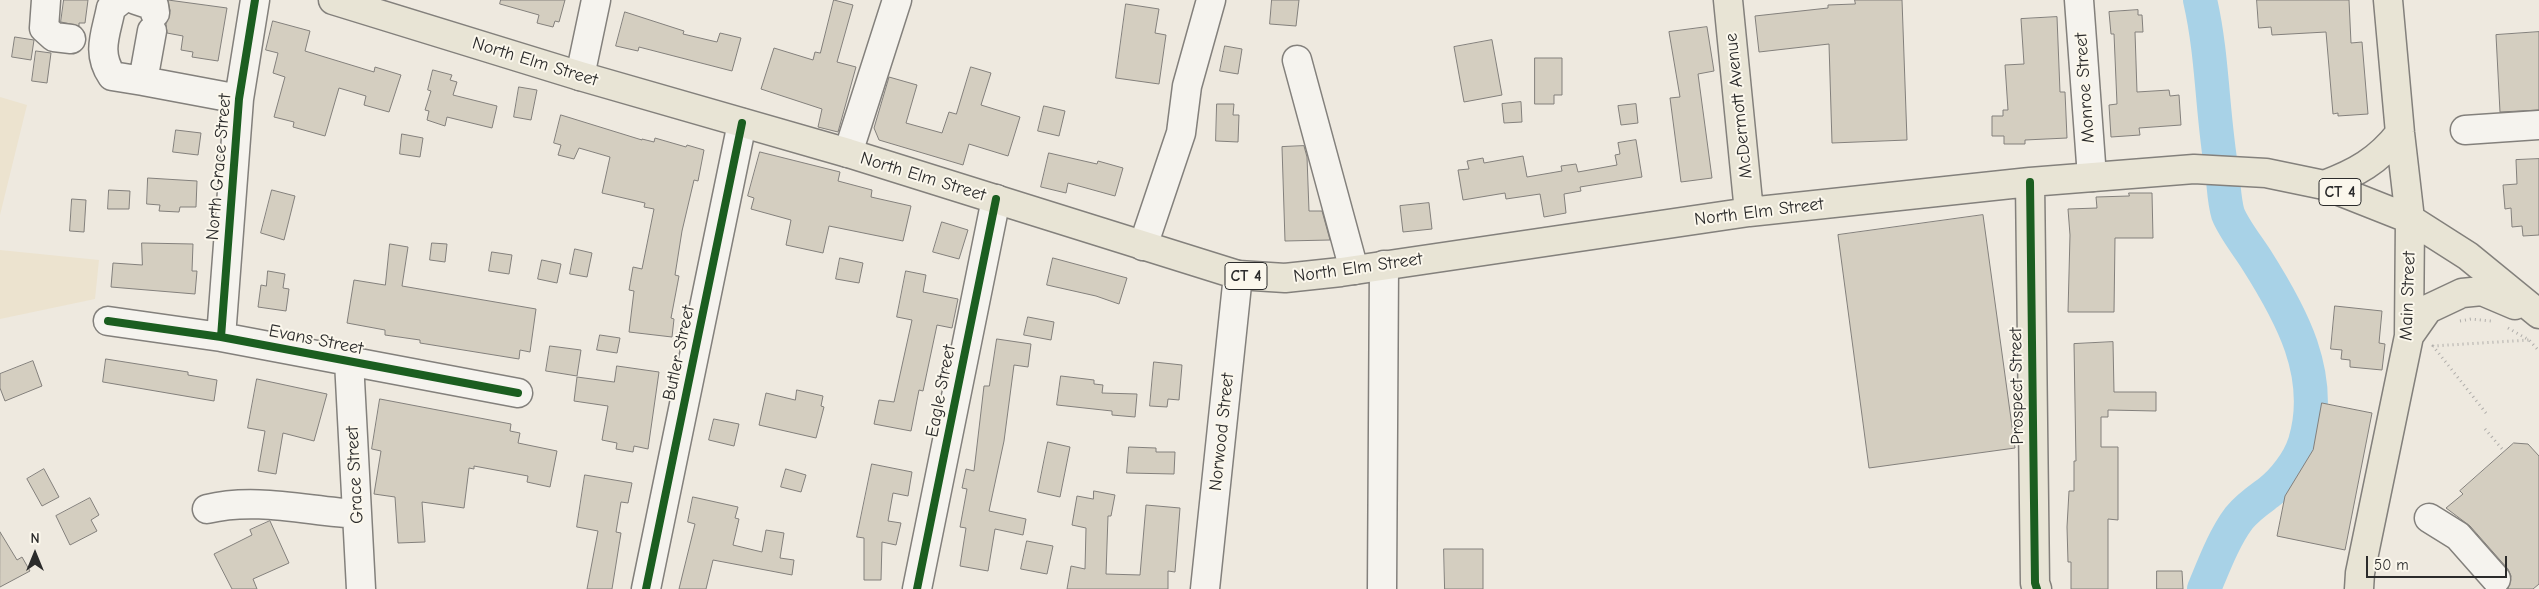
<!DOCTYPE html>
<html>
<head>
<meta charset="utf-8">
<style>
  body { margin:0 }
  #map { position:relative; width:2539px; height:589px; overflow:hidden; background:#eee9df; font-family:"Comic Neue",sans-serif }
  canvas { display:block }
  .north { position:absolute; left:10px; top:529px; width:50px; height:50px; -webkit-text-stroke:4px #fbf7ec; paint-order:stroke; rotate:0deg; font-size:14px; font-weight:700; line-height:20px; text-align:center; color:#2b2b2b }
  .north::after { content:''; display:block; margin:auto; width:18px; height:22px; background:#2b2b2b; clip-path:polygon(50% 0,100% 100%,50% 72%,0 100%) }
  .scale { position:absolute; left:2366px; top:556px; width:141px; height:22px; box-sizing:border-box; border:2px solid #2b2b2b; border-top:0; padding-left:6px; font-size:15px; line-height:18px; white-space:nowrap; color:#2b2b2b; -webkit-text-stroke:4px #fbf7ec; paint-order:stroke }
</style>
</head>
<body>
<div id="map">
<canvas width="2539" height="589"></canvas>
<div class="north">N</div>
<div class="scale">50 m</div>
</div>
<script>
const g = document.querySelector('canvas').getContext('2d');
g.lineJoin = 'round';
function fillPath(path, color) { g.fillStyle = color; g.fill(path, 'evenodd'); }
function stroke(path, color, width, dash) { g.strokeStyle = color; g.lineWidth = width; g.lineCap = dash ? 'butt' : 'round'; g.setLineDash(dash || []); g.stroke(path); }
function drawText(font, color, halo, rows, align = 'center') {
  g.font = font + ' "Comic Neue",sans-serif'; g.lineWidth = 4; g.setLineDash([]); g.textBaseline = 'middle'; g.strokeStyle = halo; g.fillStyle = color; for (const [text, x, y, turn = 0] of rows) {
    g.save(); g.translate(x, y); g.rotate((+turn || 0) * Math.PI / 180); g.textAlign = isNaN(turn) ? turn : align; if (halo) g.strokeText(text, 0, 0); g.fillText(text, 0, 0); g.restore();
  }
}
const built = new Path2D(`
  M0,97l27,8 -27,110z
  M0,250l99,10 -4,39 -95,20z`);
const river = new Path2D(`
  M2200,0c13,56 12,115 22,172 2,13 2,29 6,42 6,15 19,31 28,45 35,55 69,116 49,183 -6,19 -21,39 -37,51 -11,8 -20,14 -29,25 -15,20 -25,47 -35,71`);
const building = new Path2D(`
  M64,0h24l-3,23h-6v3l-18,-4z
  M168,0l59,8 -9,53 -26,-4 1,-5 -12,-2 2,-14 -16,-3 -1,-9 4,-13z
  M501,0h64l-6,22 -4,-1 -2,6 -16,-4 2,-8 -39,-11z
  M834,0l19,5 -16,57 19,5 -18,65 -20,-5 4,-18 -61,-20 13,-41 39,12 2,-8 5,1z
  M1272,0h27l-3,26 -26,-2z
  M1855,0h47l5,140 -75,3 -3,-99 -70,8 -4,-36 73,-8v-3l27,-1z
  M2257,0h92l2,43 11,-1 6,72 -30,2v-3l-5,1 -7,-82 -54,3 -1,-8 -12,1z
  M1126,4l33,5 -4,24 11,2 -7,49 -43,-6z
  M2138,10v5h4l1,17h-8l2,60 32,-2 1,6 9,-1 2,30 -42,3 1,7 -29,2 -2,-32 8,-1 -3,-70h-3l-2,-22z
  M625,12l59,19 -1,3 34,8 3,-9 21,5 -9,33 -93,-24 -1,4 -22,-5z
  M2057,17l3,75h5l2,46 -42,2v4h-21v-8h-12v-20h11v-6h5l-3,-45 19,-1 -3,-45z
  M273,21l37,10 -5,20 69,21 1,-5 26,8 -12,37 -25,-7 2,-9 -27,-8 -14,48 -32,-9 1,-5 -20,-5 11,-40 -12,-4 5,-20 -12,-3z
  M1707,27l7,44 -16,3 14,104 -31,4 -11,-84 10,-1 -11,-65z
  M2539,32v78l-39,2 -4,-77z
  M15,37l19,3 -3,20 -19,-3z
  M1492,40l10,55 -38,7 -10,-55z
  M1225,46l17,3 -4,25 -18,-3z
  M36,51l15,2 -4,30 -15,-2z
  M1535,58h27v37h-8v9h-19z
  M971,67l20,6 -10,32 39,12 -12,39 -39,-12 -6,21 -84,-25 -5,-12 15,-51 28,8 -11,38 36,10 7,-21 7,2z
  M433,70l19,5 -2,5 7,2 -4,13 44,11 -5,22 -45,-11 -2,9 -18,-6 2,-9 -4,-1 6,-19 -3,-1z
  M519,87l18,3 -6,30 -17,-3z
  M1521,102l1,20 -18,1 -2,-19z
  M1217,104h17l-1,11h6l-1,27 -22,-1z
  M1636,104l2,19 -17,2 -3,-19z
  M1044,106l21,5 -6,25 -21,-5z
  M561,115l81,25v-1l12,3 1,-4 31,9 1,-2 17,5 -6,31 -4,-1 -12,51 -7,44 4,1 -8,42 3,1 -2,18 -43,-5 5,-41 -5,-1 4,-23 9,2 12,-60 -10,-2 1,-4 -43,-10 8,-36 -31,-9 -5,11 -16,-4 3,-10 -7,-2z
  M176,130l25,3 -3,22 -25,-3z
  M402,134l21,4 -3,19 -20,-3z
  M1636,140l6,37 -62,10 1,4 -17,3 2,19 -22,4 -4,-23 -34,5 -1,-6 -42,7 -5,-30 11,-1 -2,-8 16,-3 1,5 39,-7 4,21 35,-6 -1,-5 15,-2 2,8 39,-7 -2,-10 5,-1 -2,-11z
  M1304,146l3,11 2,54h13l8,29 -45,1 -3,-94z
  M760,152l80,20 -2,9 34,9 -1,7 40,9 -8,35 -74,-15 -6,27 -37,-8 5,-25 -40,-11 3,-11 -6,-2z
  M1049,153l48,11 1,-3 25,7 -8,28 -47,-13 -2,10 -25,-6z
  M2539,159v76l-16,1 -1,-10 -10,1 -1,-19 -6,1 -2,-24 14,-1 -1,-24z
  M148,178l49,3 -1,26h-16l-1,5 -20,-1 1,-6 -13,-1z
  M109,190l21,1 -1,18h-21z
  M272,190l23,6 -11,44 -23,-7z
  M2129,193h23l1,45h-38l-1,74h-46l2,-77 -2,-26 29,-1 -1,-11 33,-1z
  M72,199l14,1 -2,32 -14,-1z
  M1429,203l3,26 -29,3 -3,-26z
  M1983,215l32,233 -146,20 -31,-233z
  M942,222l26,8 -9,29 -26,-7z
  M142,243l51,1 -1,27h5l-2,23 -84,-7 2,-24 29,2z
  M432,243l15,1 -2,18 -15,-2z
  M390,244l18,3 -6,39 134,23 -6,43 -10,-2 -1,9 -99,-16v-3l-35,-5v-5l-38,-7 7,-43 31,5z
  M575,249l17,4 -5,24 -17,-3z
  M492,252l20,3 -3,19 -20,-3z
  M840,258l23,5 -4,20 -23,-4z
  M1053,258l74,20 -8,26 -23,-8 -49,-11z
  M542,260l19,4 -4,19 -19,-4z
  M268,271l17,3 -2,14 6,1 -3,22 -28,-4 3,-22 5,1z
  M906,271l20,4 -3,17 35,7 -6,29 -15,-3 -14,66 -4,-1 -8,41 -37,-7 5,-24 15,2 18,-82 -15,-3z
  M2335,306l47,5 -3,32 6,1 -3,26 -32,-3v-7l-9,-1 1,-9 -11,-1z
  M1028,317l26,5 -3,18 -27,-5z
  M600,335l20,3 -3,15 -20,-3z
  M997,339l34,5 -3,23 -14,-2 -10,76 -15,70 37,8 -3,16 -28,-6 -7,42 -28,-5 6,-38 -6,-1 7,-38 -5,-1 4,-19 8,2 10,-85h5z
  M2113,342l1,50h42v19l-48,-1v7h-7v30h17v73l-10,-1v70h-37v-27h-3l-1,-35 2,-36h5v-30h2l-2,-117z
  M550,346l31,4 -4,26 -31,-5z
  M106,359l82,13v3l29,5 -3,21 -111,-19z
  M33,361l9,25 -37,15 -5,-13v-14z
  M1154,362l28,3 -3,35 -11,-1 -1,8 -17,-1z
  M617,366l42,6 -11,77 -14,-3 -1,6 -17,-3 1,-6 -15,-3 6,-34 -34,-5 3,-24 37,5z
  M1061,376l33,4v4l9,1 -1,8 35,1 -2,23 -23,-2v-4l-55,-6z
  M257,379l70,15 -13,47 -31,-8 -7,41 -18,-3 7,-40 -17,-3z
  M797,390l26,6 -2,10 3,1 -8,31 -57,-13 7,-32 29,7z
  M380,399l131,25 -1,7 10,2 -2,10 39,8 -7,36 -23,-5 1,-6 -54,-10v3l-5,-1 -5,40 -42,-6 3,40 -27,1 -3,-46 -21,-3 7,-43 -9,-2z
  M2322,403l50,10 -27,137 -68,-14 8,-40 28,-46z
  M714,419l25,5 -5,22 -25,-6z
  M1048,442l22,5 -10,50 -22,-5z
  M2514,443l14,1 11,12v128l-6,5h-25l3,-13 -3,-7 -38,-43 -24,-18 17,-14 -3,-3z
  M1129,447l27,1v4h19l-1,22 -47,-1z
  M872,464l40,8 -4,24 -15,-3 -5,28 13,2 -5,22 -14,-3 -1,38h-17v-42l-7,-1z
  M44,469l15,28 -17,9 -15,-27z
  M786,469l20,6 -5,17 -20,-5z
  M585,475l47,8 -4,20 -7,-1 -5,30 5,1 -9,56h-25l11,-58 -21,-4z
  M1094,491l21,4 -4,21h-3l-2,58 34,1 6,-70 34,3 -5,64 -7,-1v18h-101l4,-23 14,3 1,-41 -14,-3 5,-29 16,3z
  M693,497l45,10 -3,11 4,1 -6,26 29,7 4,-22 18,3 -4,25 14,2 -2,15 -79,-15 -7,29h-27l16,-65 -7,-2z
  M90,498l9,17 -8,5 6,11 -27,14 -14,-29z
  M270,521l19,42 -36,16 4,10h-25l-18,-35 38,-19 -2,-5z
  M0,532l17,28 5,-3 8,14 -30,16z
  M1027,541l26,5 -6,28 -26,-5z
  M1444,549h39v40h-38z
  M2157,571h25l1,18h-26z`);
const path = new Path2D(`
  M2460,321l11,-2 20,2
  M2508,328l21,12 10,11
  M2486,413l-53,-67 96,-6
  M2485,429l18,21`);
const minor = new Path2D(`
  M46,0l-2,28 10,9 17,2
  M121,0l-10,8c-5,26 -15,44 1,68l31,5 9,-50
  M136,0l18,6 1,7
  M2079,0l13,177
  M1297,60l57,210
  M580,76l16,-76
  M143,81l96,18
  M2465,130l74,-5
  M848,153l49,-153
  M1143,246l38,-113 6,-47 24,-86
  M108,321l113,16 297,56
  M221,337l18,-238 16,-99
  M349,361l12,228
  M207,509c49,-12 100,2 150,5
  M2429,518l29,18 38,43
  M646,589l96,-466
  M917,589l79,-390
  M1205,589l33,-314
  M1382,589l2,-324`);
const major = new Path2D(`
  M333,0l247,76 268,77 390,122 47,3 56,-6 408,-60 281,-30 164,-13 72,4 58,12 86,34 58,37 71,58
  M1728,0l21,212
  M2030,182l5,401 2,6
  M2324,185c32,-12 54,-24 76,-52
  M2409,336l19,-27 34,-16 20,-2 33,14
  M2359,589l1,-16 49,-237 1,-117 -10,-86 -12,-133`);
const cycleway = new Path2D(`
  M2030,182l5,401 2,6
  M108,321l113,16 297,56
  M221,337l18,-238 16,-99
  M646,589l96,-466
  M917,589l79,-390`);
const shields = [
  [2340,192,42],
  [1246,276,42]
];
const shieldNames = [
  ["CT 4",2340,192],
  ["CT 4",1246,276]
];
const streetNames = [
  ["North Elm Street",535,62,17],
  ["Monroe Street",2085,88,-94],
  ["McDermott Avenue",1739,106,-96],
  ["North Grace Street",219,167,-85],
  ["North Elm Street",923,177,17],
  ["North Elm Street",1759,212,-7],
  ["North Elm Street",1358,268,-8],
  ["Main Street",2408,296,-88],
  ["Evans Street",316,340,11],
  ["Butler Street",679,353,-78],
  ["Prospect Street",2017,386,-91],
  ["Eagle Street",941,391,-79],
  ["Norwood Street",1222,432,-84],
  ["Grace Street",355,475,-93]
];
fillPath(built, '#ece3cf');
stroke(river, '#a8d2e7', 34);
fillPath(building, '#d4cec0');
stroke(building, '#83807c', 1);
stroke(minor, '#83807c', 31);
stroke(major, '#83807c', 31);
stroke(path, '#b0aeab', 3, [1, 4]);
stroke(minor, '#f5f3ee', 28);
stroke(major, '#e8e4d5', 28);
stroke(cycleway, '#1b5e20', 8);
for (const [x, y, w] of shields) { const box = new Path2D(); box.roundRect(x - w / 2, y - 13.5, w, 27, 4); g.fillStyle = '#fbf7ec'; g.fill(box); stroke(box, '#2b2b2b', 1); }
drawText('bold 16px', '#2b2b2b', null, shieldNames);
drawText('18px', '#2b2b2b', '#fbf7ec', streetNames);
</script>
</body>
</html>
